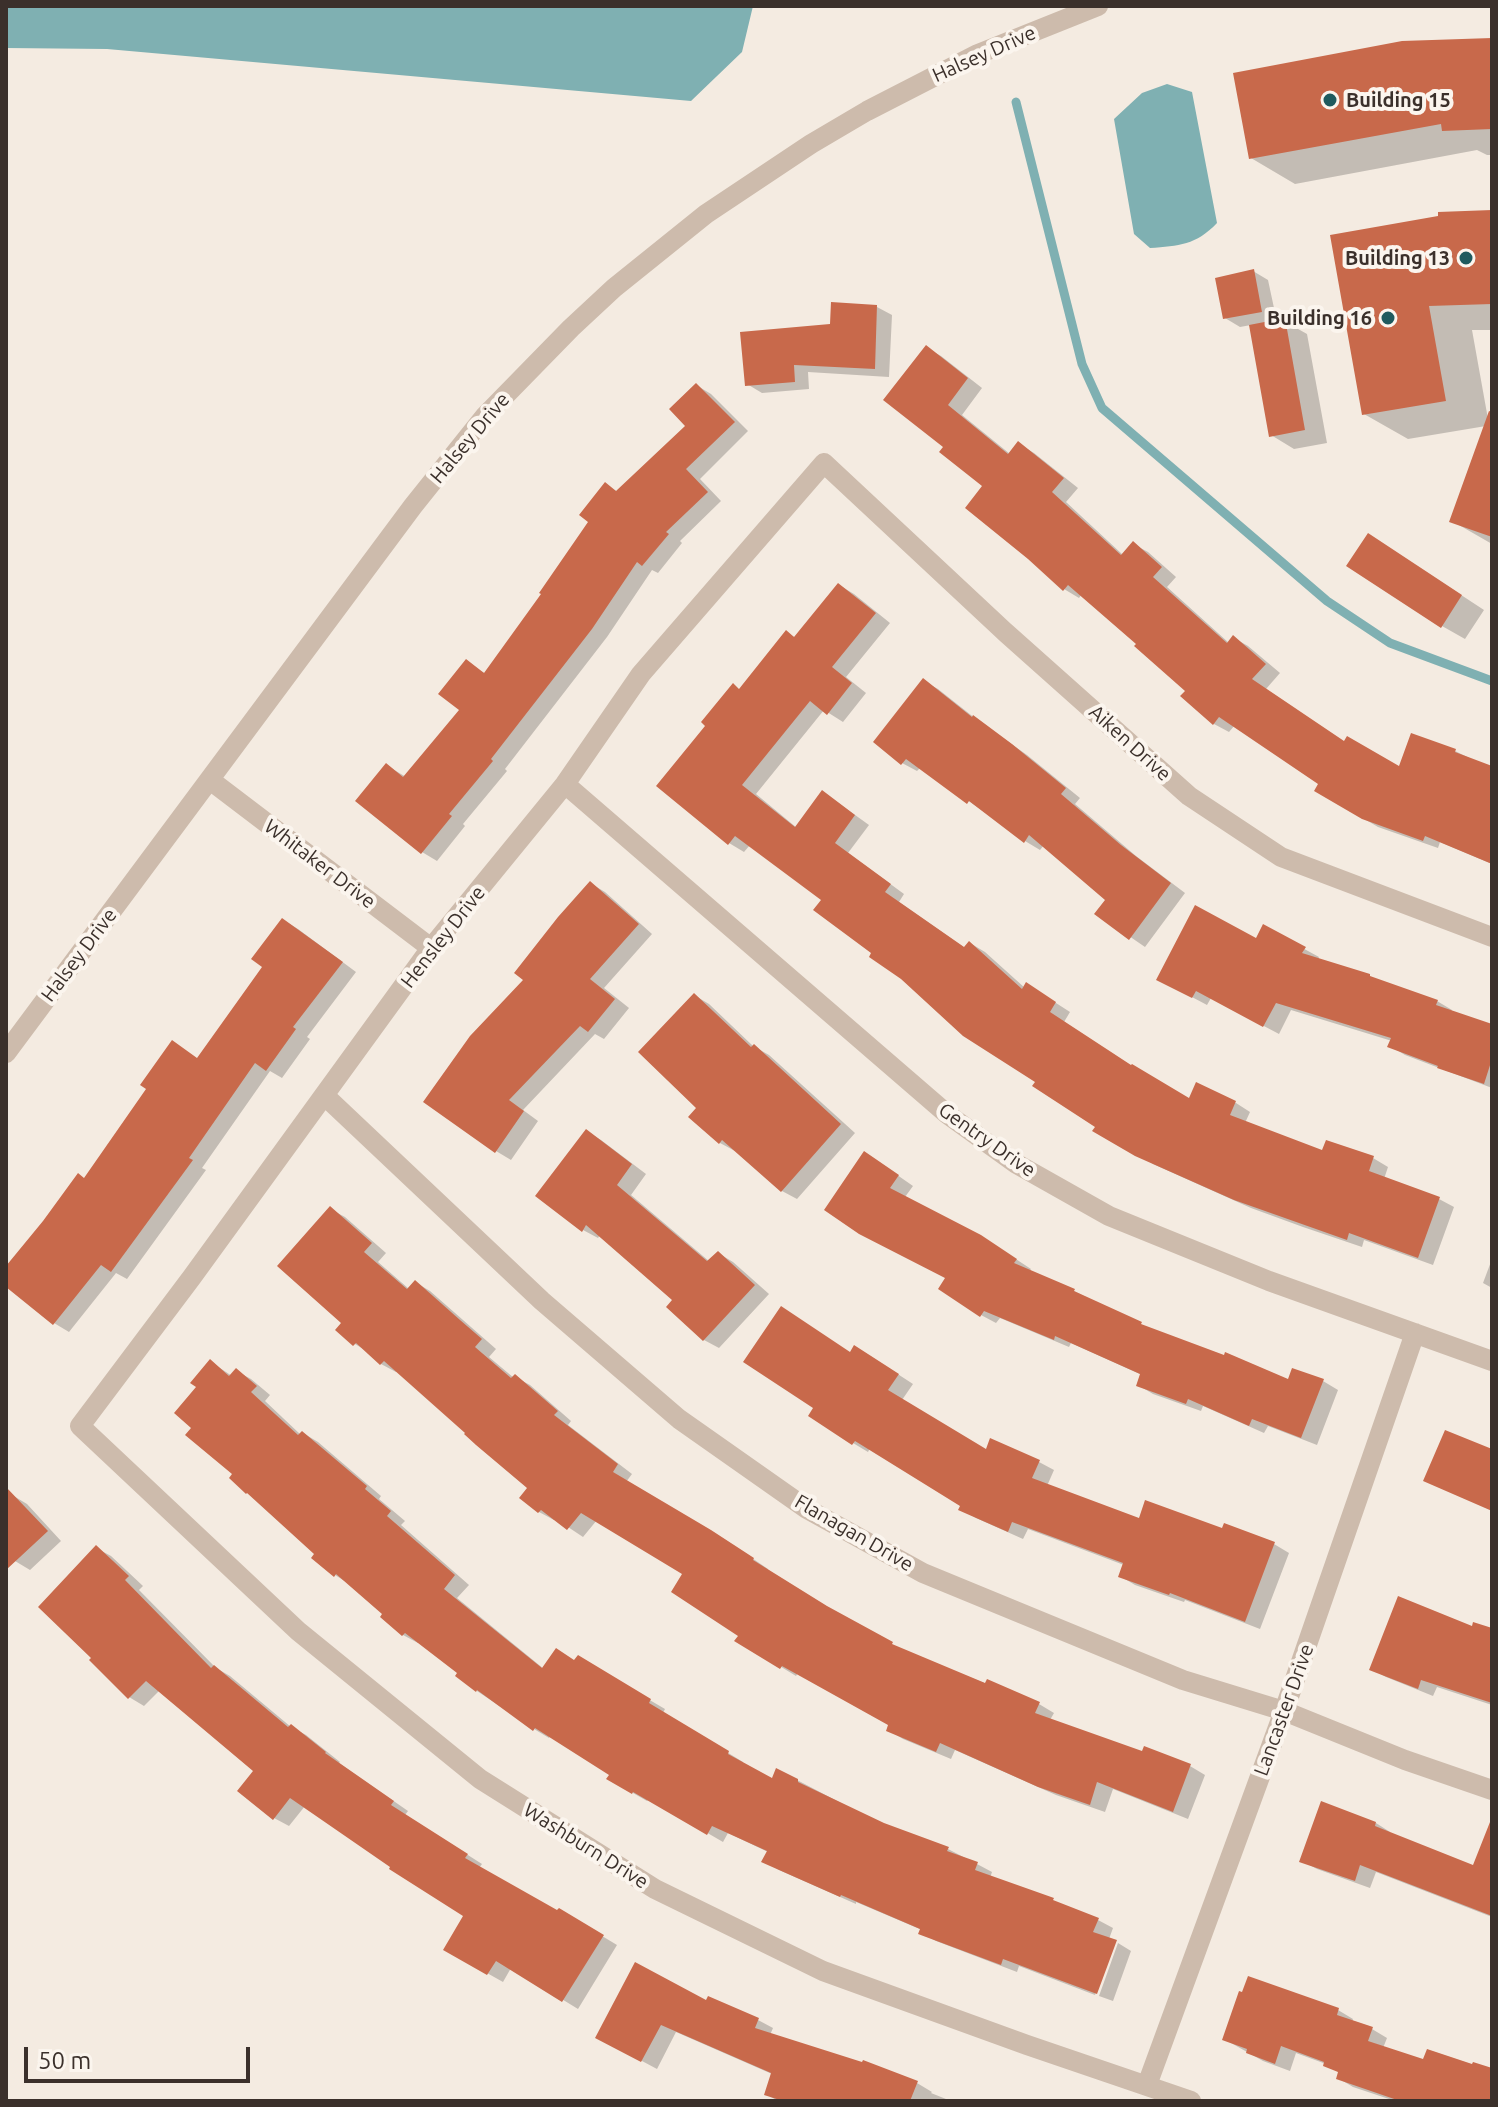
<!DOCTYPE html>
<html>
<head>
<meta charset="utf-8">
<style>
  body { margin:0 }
  #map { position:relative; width:1498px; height:2107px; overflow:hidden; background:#f4ebe1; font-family:Ubuntu,sans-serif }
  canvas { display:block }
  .frame { position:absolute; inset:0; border:8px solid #3b302b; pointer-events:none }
  .scale { position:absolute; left:24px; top:2047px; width:226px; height:36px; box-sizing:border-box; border:4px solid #3b302b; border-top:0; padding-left:10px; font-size:24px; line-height:28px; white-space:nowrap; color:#3b302b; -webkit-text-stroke:6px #fbf5ee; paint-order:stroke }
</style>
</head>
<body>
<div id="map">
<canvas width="1498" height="2107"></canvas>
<div class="frame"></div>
<div class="scale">50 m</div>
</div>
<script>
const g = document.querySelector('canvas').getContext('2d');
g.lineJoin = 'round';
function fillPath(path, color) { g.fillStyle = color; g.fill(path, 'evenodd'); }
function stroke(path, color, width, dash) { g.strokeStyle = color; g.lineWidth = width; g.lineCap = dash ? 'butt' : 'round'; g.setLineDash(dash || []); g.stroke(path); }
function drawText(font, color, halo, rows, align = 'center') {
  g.font = font + ' Ubuntu,sans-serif'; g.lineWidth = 8; g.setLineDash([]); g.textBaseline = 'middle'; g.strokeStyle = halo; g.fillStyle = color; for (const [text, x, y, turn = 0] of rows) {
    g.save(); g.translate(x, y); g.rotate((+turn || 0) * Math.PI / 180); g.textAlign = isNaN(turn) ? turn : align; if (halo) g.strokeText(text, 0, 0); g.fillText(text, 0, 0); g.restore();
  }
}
const water = new Path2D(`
  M6,6h747l-11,46 -51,49 -584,-52 -101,-1z
  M1167,84l25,8 25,131c-21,22 -38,23 -67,25l-16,-14 -20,-115 28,-26z`);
const shadow = new Path2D(`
  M1492,40v115h-5l-10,-5 -182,34 -44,-26z
  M1492,212v118h-20l16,89 4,-11v136l-40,-23 34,-95 -78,13 -44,-25 -32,-178z
  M1253,271l15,9 9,42 7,-1 23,13 20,109 -33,6 -23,-14 -20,-110 -11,2 -15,-9z
  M877,307l15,8 -3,62 -81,-5 1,17 -47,4 -15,-9 85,-58z
  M926,348l15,8 41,32 -20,27 48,39 9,-10 15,9 44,35 -12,14 57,53 10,-11 15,8 28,25 -9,10 62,56 5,-5 14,8 32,27 -14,16 79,54 55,26 55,-18 37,18v95l-52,-22 -2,6 -60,-21 -61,-36 4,-7 -86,-59 -6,7 -15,-8 -26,-34 -49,-46 -57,-50 -3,4 -15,-9 -79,-103 -39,-39z
  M696,385l15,9 37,37 -48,48 21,22 -41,40 2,2 -24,30 -6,-3 -45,67 -102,132 2,2 -44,53 2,2 -28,35 -15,-9 -36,-87 20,12 56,-67 19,-39 5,3 58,-81 46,-71 16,-37 12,7 70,-66z
  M1391,549l93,61 -19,29 -23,-13z
  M839,585l15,9 36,29 -44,54 20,16 -23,29 -19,-12 -68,84 41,34 40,-26 32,23 -21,28 56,41 -5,8 66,46 5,-5 15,9 40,36 17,6 28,18 -6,10 68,45 58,33 7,-15 39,18 14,9 -5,11 79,30 3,-10 46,15 15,9 -4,12 55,20 15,8 -21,58 -69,-25 -2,7 -59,-20 -52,-19 -98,-44 -56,-38 -223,-173 -50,-54 -74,-54 -6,7 -15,-9 11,-153 47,-57 9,5z
  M923,681l15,8 38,30 51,36 53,43 -5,6 61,52 49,37 -40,54 -48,-33 10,-14 -63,-55 -4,5 -15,-9 -104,-74 -4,4 -15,-8z
  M590,883l15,9 47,42 -48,54 25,20 -25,31 -9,-5 -72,76 15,11 -27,39 -15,-9 30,-172z
  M283,920l15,9 58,43 -49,65 3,2 -28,39 -12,-7 -68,97 4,2 -79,109 -11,-6 -47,59 -15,-9 -48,-39v-15l79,-89 114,-121 66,-92z
  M1264,927l55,30 -1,3 119,41 15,9 -1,2 41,14v62l-87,-33 -15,-9 2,-5 -101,-31 -12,24 -68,-36 -4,7 -34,-18 84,-47z
  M694,995l15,9 44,42 16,9 86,78 -58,66 -15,-8 -46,-41 -1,1 -15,-8z
  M586,1131l15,9 45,34 -15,21 79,67 8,-9 15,9 36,32 -50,54 -15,-8 -35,-33 6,-7 -75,-65 -2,3 -15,-8z
  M880,1163l33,23 -8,11 91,49 35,23 -2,3 45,19 79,40 136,51 34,-1 15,9 -21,55 -49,-19 -4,7 -61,-27 -2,5 -48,-17 -15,-9 4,-10 -71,-32 -2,4 -69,-29 -4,5 -15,-8 -34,-37 -87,-46z
  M330,1209l15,8 41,36 -8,9 31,27 6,-7 15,9 66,58 -7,8 25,21 1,-1 15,8 41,36 -3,4 64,49 -6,8 101,59 41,28 -1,2 67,41 73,41 132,51 15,9 -4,7 93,33 47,13 15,9 -17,44 -75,-30 -8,23 -49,-17 -101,-45 -4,9 -48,-20 -15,-9 3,-5 -93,-52 -2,3 -59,-36 3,-5 -55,-62 -88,-53 -14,17 -27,-18 -2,1 -15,-8 -9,-24 -132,-117 -2,1 -15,-8 -11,-11 -15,-9 -11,-21z
  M1492,1259v29l-9,-5z
  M851,1354l19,2 43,28 -11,16 85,51 52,11 15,8 -7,16 93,35 83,10 51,13 15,9 -29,76 -75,-29 -1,2 -49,-17 -15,-9 4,-11 -96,-36 -5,10 -47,-21 -15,-9 2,-4 -93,-57 -2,4 -15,-9z
  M211,1362l21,14 4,-5 15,8 19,16 -5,6 36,34 2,-2 15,9 63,54 -2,3 26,22 -4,4 68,60 -12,13 87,71 31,-7 3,-4 87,51 -2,4 80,49v2l30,16h24l86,45 65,24 29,15 15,8 -2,6 108,42 15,8 -4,11 5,3 -19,53 -76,-29 -2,6 -81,-31 -15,-8 1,-3 -66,-28v2l-77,-34 -15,-9 4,-9 -40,-19 -5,9 -74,-43 -2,2 -14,-8 -22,-18 -60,-40 -2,3 -15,-9 -57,-38 -19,-16 1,-2 -39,-31 -2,1 -15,-8 -20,-18 2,-3 -34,-29 -16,-10 -18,-22 -82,-79 -41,-46 5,-41z
  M12,1495l15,9 34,37 -31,29 -15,-9 -9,-9v-51z
  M96,1548l15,8 32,30 -4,4 77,78 14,8 61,51 15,8 34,27 -1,1 69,48 -3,4 77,49 -3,4 79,45 1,-3 58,35 -39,64 -67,-41 -8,14 -57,-32 20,-34 -161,-110 -16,20 -15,-8 -18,-47 -96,-81 -16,16 -15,-9z
  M1473,1628l19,3v74l-55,-18 -4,9 -47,-19 -15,-8z
  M1376,1823l14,9v2l85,34 17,-3v52l-116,-45 -6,16 -53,-19 -15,-8z
  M1118,1943l13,8 -18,50 -14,-5z
  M707,2002l51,18 15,8 -3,7 147,48 15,9 -1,1 20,8h-173l-12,-7 6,-20 -96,-42 -19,37 -45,-24z
  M1338,2010l15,9 -1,3 20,7 15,9 -4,10 41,14 68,8v31h-97l-42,-14 -15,-9 2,-5 -14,-9 -30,-11 -6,18 -27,-10 -39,-22z`);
const stream = new Path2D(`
  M1016,102l66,262 20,44 225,193 63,42 102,38`);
const building = new Path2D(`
  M1492,38v91l-50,2 -1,-7 -192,35 -16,-86 169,-32z
  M1492,210v94l-63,2 17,95 -84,14 -32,-180 108,-19v-4z
  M1254,269l8,43 -39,7 -8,-41z
  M831,302l46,3 -2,64 -81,-4 1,17 -50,4 -5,-54 90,-8z
  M1285,318l20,112 -36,7 -20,-112z
  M926,345l42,33 -20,27 60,49 10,-13 46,37 -12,14 69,63 12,-14 29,26 -9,10 74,66 6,-8 33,29 -14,15 92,62 3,-5 52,30 12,-33 45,16 -1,3 37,14v98l-67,-28 -2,5 -61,-22 -48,-28 4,-7 -99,-67 -6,8 -33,-29 5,-5 -51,-45 2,-2 -68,-59 -5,6 -35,-32 -63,-51 17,-22 -43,-34 4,-5 -60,-47z
  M696,383l39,39 -49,47 22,23 -42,40 3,2 -27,32 -5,-4 -45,67 -101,130 2,2 -44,53 3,2 -31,38 -66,-53 31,-38 17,14 56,-67 -21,-16 28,-35 18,14 57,-79 -2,-1 49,-71 -9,-7 26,-33 11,9 69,-65 -16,-17z
  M1489,411l3,1v125l-43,-15z
  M1368,533l94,62 -21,33 -95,-62z
  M838,583l38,30 -44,54 20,16 -25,32 -17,-14 -68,84 53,42 27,-37 33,25 -20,28 56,41 -6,8 79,55 5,-6 53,48 4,-7 30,20 -6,10 81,53 1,-1 57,34 7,-16 40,19 -6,14 92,35 4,-10 48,16 -5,15 71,26 -22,61 -69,-25 -2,7 -113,-40 -99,-44 -43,-25 3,-4 -63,-41 3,-4 -72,-46 -62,-57 -32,-22 2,-4 -58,-43 8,-10 -86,-64 -7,9 -72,-59 49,-60 -4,-4 32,-39 6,6 47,-59 8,7z
  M923,678l49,39 1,-2 39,29 54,44 -5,6 60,51 50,38 -42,57 -35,-26 11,-14 -76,-65 -5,8 -55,-42 -2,3 -61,-45 -5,6 -28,-23z
  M590,881l49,43 -49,55 25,20 -27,33 -8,-6 -71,74 15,11 -29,42 -72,-51 47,-66 53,-56 -9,-7 44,-56z
  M1195,905l61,33 7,-14 43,23 -4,6 68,21v2l68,24 -2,5 56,19v35l-8,25 -47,-16 1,-2 -51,-19 4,-9 -115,-35 -13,24 -67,-36 -4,7 -36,-18z
  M282,918l61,44 -50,65 3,2 -30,42 -11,-8 -66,95 4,2 -82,112 -10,-7 -48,60 -47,-38v-21l37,-45 35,-48 6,5 62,-89 -6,-4 32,-45 25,18 65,-91 -11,-8z
  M694,993l57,54 3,-3 87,80 -60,68 -59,-52 -3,4 -31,-27 8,-9 -58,-56z
  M586,1129l46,35 -15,21 90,76 11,-10 37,34 -52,56 -37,-34 6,-7 -86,-75 -4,7 -47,-36z
  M864,1151l35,24 -9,13 91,47 36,24 -3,4 61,26 -1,2 68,31 -1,2 83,31 1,-3 63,27 4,-11 32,11 -23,59 -49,-19 -3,7 -61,-27 -2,5 -50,-18 4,-12 -85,-38 -1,4 -70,-29 -4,6 -42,-28 7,-11 -86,-44 -35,-24z
  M330,1206l42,37 -8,9 43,37 8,-9 45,40 22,19 -7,8 36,31 4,-4 43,37 -4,4 64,49 -5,8 98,58 43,28 -1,2 74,46 66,36 -1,2 93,39 2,-4 53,23 -5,11 107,38 2,-5 47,18 -18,48 -76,-30 -7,23 -52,-18 -98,-44 -4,9 -50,-21 2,-6 -106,-59 -2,3 -46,-28 4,-5 -67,-44 11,-18 -101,-61 -14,17 -26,-20 -3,3 -19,-15 8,-10 -51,-43 -12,-11 1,-1 -81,-72 -4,4 -24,-22 -3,3 -18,-16 6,-7 -64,-57z
  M781,1306l69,46 4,-7 45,29 -11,16 98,59 4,-11 50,22 -8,18 107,40 6,-18 77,28 2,-5 51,19 -30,80 -75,-29 -1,2 -51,-18 5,-14 -111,-41 -4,10 -50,-22 2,-4 -105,-65 -3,4 -44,-29 5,-8 -70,-46z
  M210,1359l19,17 7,-8 21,18 -6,6 47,43 4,-4 65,55 -2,3 26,22 -4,5 68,59 -11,14 98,79 14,-20 18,12 4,-5 73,44 -2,4 80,48 -1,3 44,24 4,-10 22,11v3l86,41 65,24 -2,4 31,11 -3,8 79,28 -1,2 46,18 -6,14 24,8 -20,54 -94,-35 -2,6 -83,-31 2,-5 -79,-34 -1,2 -79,-35 6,-11 -55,-25 -5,9 -74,-43 -1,2 -26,-15 3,-4 -74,-47 -2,3 -56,-41 -1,2 -21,-16 2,-3 -52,-40 -3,3 -22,-19 2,-3 -46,-40 -2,3 -23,-19 3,-4 -67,-61 -1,1 -17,-16 3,-4 -47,-39 6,-7 -17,-15 22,-26 -6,-4z
  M1445,1430l47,19v62l-69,-30z
  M6,1487l42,44 -42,39z
  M96,1545l33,31 -4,4 86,88 3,-3 74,62 3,-3 35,28 -1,1 69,48 -3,4 77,49 -3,4 92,52 2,-2 45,27 -42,67 -66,-41 -9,14 -44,-25 20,-34 -74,-47 1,-2 -100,-69 -17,22 -36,-29 16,-20 -107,-90 -18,18 -39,-39 2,-2 -53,-51z
  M1398,1596l74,30 1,-4 19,6v75l-71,-23 -3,9 -49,-19z
  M1321,1801l55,21 -1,4 98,39 17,-43h2v94l-132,-51 -5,16 -56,-19z
  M635,1962l71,38 2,-4 51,22 -4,10 107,34 1,-2 55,21 -8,20h-127l-19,-6 7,-22 -110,-48 -20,37 -46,-24z
  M1248,1976l91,32 -2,7 36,12 -5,14 55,18 4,-10 45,15 1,-2 19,6v33h-92l-64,-22 2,-7 -15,-6 1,-4 -43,-16 -6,18 -29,-11 1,-4 -25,-9 17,-49 3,1z`);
const minor = new Path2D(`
  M210,780l221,168
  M565,784l382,330 68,49 94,53 160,65 223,80
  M6,1053l407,-547 72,-90 86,-88 43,-40 92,-74 105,-70 56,-33 111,-57 120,-48
  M325,1096l217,205 137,118 128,90 116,64 260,107 101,31 121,49 87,30
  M1147,2085l137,-374 131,-378
  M1191,2101l-164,-56 -204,-74 -168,-82 -175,-110 -182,-148 -218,-205 112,-149 239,-329 134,-164 76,-110 183,-211 181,169 184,164 92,61 211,80`);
const markers = [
  [1330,100,8,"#1f5a5e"],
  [1466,258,8,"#1f5a5e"],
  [1388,318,8,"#1f5a5e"]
];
const streetNames = [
  ["Halsey Drive",984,54,-24],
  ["Halsey Drive",470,438,-50],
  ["Aiken Drive",1130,743,42],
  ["Whitaker Drive",320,864,37],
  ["Hensley Drive",443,937,-52],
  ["Halsey Drive",79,955,-53],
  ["Gentry Drive",987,1140,35],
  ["Flanagan Drive",854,1533,30],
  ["Lancaster Drive",1284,1710,-70],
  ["Washburn Drive",586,1846,32]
];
const poiNames = [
  ["Building 15",1346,100,"left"],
  ["Building 13",1450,258],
  ["Building 16",1372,318]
];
fillPath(water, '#7fb0b2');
fillPath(shadow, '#0003');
stroke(stream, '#7fb0b2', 9);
fillPath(building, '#c8694b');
stroke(minor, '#cdbbac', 20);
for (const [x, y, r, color] of markers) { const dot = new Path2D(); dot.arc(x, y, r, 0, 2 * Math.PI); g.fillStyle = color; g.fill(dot); stroke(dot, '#fbf5ee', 3); }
drawText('20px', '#3b302b', '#fbf5ee', streetNames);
drawText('bold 20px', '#3b302b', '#fbf5ee', poiNames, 'right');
</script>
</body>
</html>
